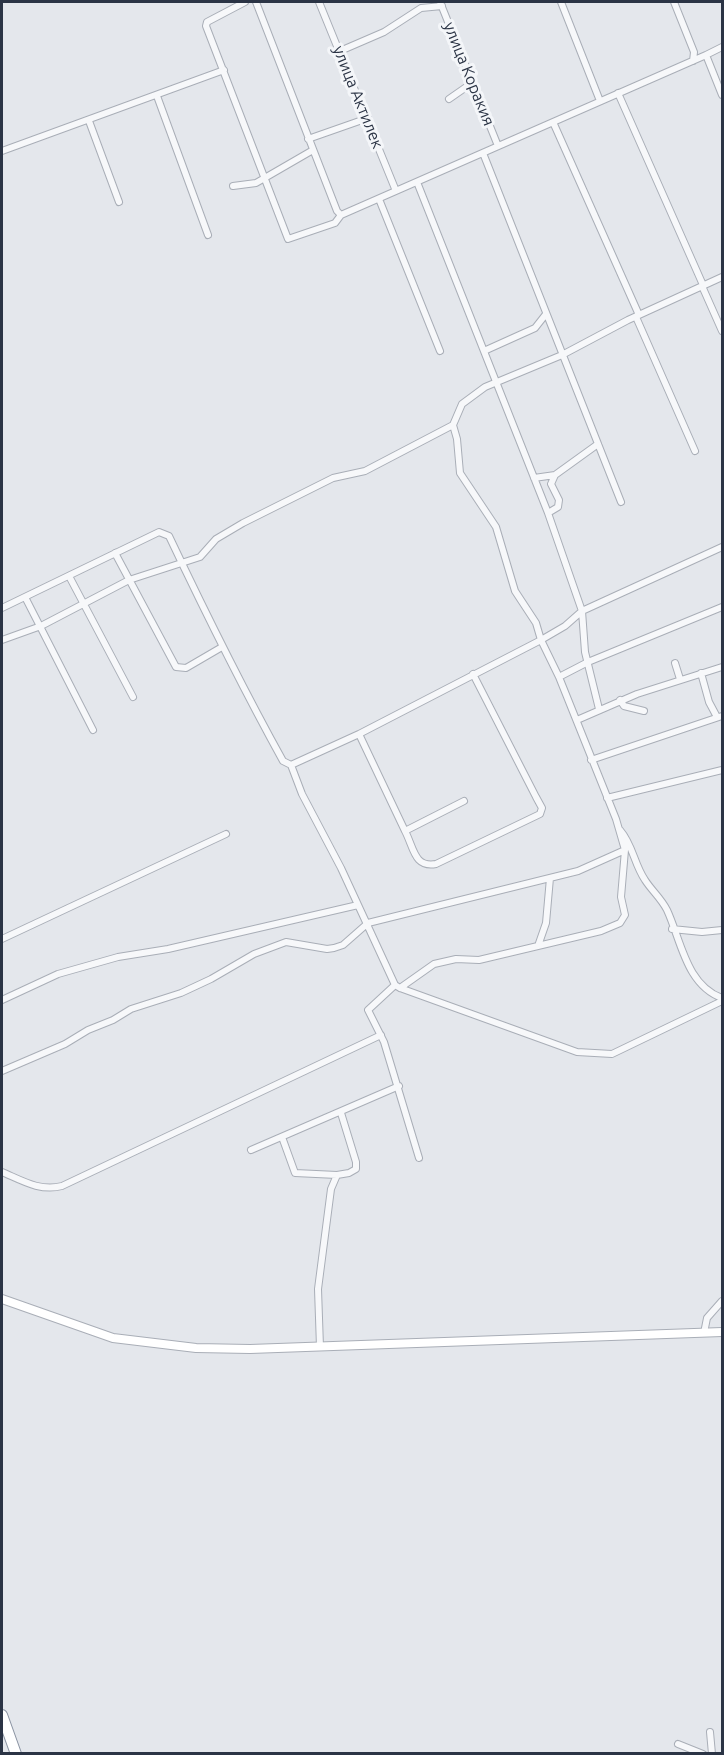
<!DOCTYPE html>
<html>
<head>
<meta charset="utf-8">
<style>
  body { margin:0 }
  #map { position:relative; width:724px; height:1755px; overflow:hidden; background:#e4e7ec; font-family:Ubuntu,sans-serif }
  canvas { display:block }
  .frame { position:absolute; inset:0; border:3px solid #2b3445; pointer-events:none }
</style>
</head>
<body>
<div id="map">
<canvas width="724" height="1755"></canvas>
<div class="frame"></div>
</div>
<script>
const g = document.querySelector('canvas').getContext('2d');
g.lineJoin = 'round';
function stroke(path, color, width, dash) { g.strokeStyle = color; g.lineWidth = width; g.lineCap = dash ? 'butt' : 'round'; g.setLineDash(dash || []); g.stroke(path); }
function drawText(font, color, halo, rows, align = 'center') {
  g.font = font + ' Ubuntu,sans-serif'; g.lineWidth = 6; g.setLineDash([]); g.textBaseline = 'middle'; g.strokeStyle = halo; g.fillStyle = color; for (const [text, x, y, turn = 0] of rows) {
    g.save(); g.translate(x, y); g.rotate((+turn || 0) * Math.PI / 180); g.textAlign = isNaN(turn) ? turn : align; if (halo) g.strokeText(text, 0, 0); g.fillText(text, 0, 0); g.restore();
  }
}
const minor = new Path2D(`
  M245,2l-38,20 -1,4 82,213 47,-16 6,-8 365,-160 16,40
  M256,2l81,209 4,4
  M319,2l77,189
  M440,2l58,144
  M561,2l39,99
  M674,2l20,50 -1,9
  M340,51l44,-19 37,-24 21,-2
  M706,55l16,-8
  M618,93l85,192
  M157,96l51,139
  M449,99l23,-16
  M89,121l30,81
  M553,122l86,193
  M308,139l60,-21
  M2,151l222,-81
  M483,153l138,349
  M417,182l131,331 10,-6 1,-7 -8,-16 4,-9 43,-31
  M233,186l23,-3 57,-33
  M379,199l61,152
  M702,286l20,45
  M636,317l59,134
  M484,351l51,-23 11,-14
  M453,425l4,14 3,34 36,54 19,64 21,32 5,17 18,37
  M534,478l21,-3
  M548,513l34,98 3,41 14,57
  M115,553l61,114 10,1 36,-21
  M69,576l64,121
  M25,597l68,133
  M2,608l157,-76 10,4c36,76 73,151 114,225l8,4 68,-31 182,-94 24,-14 17,-15 140,-64
  M2,640l39,-14 88,-46 71,-23 16,-18 27,-16 90,-45 32,-7 88,-46 9,-21 23,-17 77,-32 66,-35 94,-43
  M675,663l5,16
  M701,673l8,29 8,15
  M620,700l4,6 20,5
  M577,720l60,-26 85,-27
  M359,734l46,97 59,-30
  M591,760l131,-44
  M291,765l11,29 39,74 54,117 5,3 177,64 35,2 110,-53
  M607,798l115,-28
  M620,830c13,15 14,34 25,50 7,11 16,18 22,30 14,30 19,75 55,88
  M405,831c9,17 9,37 31,33l104,-50 2,-6 -6,-11 -63,-123
  M672,929l30,3 20,-2
  M2,939l224,-105
  M538,946l8,-23 4,-45
  M395,985l-27,25 16,32 35,116
  M400,988l34,-24 22,-5 23,1 122,-29 19,-8 5,-8 -4,-18 4,-47
  M2,1000l56,-26 60,-17 50,-8 190,-44
  M2,1071l63,-27 23,-14 25,-10 18,-11 50,-16 30,-14 43,-25 32,-12 41,7 7,-1 9,-3 25,-22 210,-52 47,-21 -9,-31 -57,-142 29,-15 134,-55
  M282,1137l13,36 42,2
  M251,1150l148,-64
  M2,1172c19,8 38,20 60,14l319,-151
  M704,1333l3,-15 15,-17
  M320,1347l-2,-58 13,-100 6,-14 12,-2 7,-4v-7l-15,-49
  M710,1732l2,22
  M678,1744l25,10`);
const secondary = new Path2D(`
  M2,1299l111,39 83,10 54,1 472,-17`);
const trunk = new Path2D(`
  M2,1715l14,39`);
const streetNames = [
  ["улица Коракия",469,74,68],
  ["улица Актилек",358,97,68]
];
stroke(minor, '#a9aeb7', 8);
stroke(secondary, '#a9aeb7', 10);
stroke(trunk, '#8b94a3', 12);
stroke(minor, '#f7f8fa', 6);
stroke(secondary, '#fff', 8);
stroke(trunk, '#fff', 10);
drawText('16px', '#2b3445', '#f4f6f9', streetNames);
</script>
</body>
</html>
